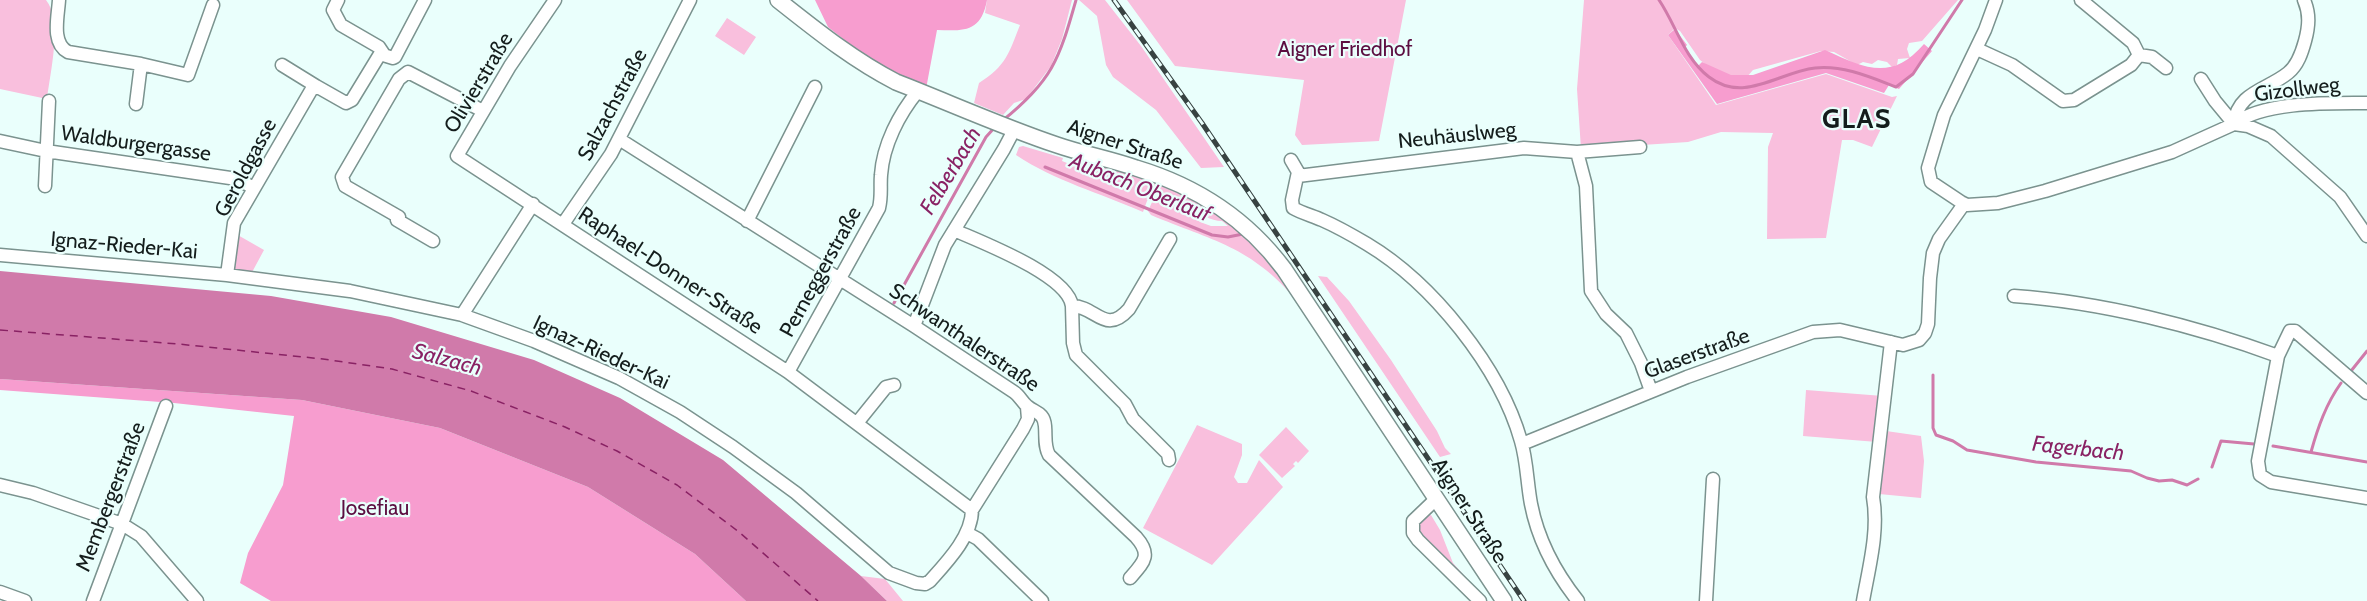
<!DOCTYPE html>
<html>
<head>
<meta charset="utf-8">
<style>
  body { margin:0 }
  canvas { display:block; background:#eafffc }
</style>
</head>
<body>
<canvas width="2367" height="601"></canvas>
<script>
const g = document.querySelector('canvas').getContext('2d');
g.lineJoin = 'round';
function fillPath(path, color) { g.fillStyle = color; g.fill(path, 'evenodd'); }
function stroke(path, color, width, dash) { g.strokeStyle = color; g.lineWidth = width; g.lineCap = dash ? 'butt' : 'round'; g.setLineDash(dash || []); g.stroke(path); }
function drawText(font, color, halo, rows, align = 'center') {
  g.font = font + ' Cabin,sans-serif'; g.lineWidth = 4.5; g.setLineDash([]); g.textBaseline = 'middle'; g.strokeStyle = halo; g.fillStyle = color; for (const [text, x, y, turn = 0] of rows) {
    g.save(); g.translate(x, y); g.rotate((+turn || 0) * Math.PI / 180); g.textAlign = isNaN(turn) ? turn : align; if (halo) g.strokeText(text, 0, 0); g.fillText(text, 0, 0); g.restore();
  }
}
const green = new Path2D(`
  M0,0h46c17,21 4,73 1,99l-47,-10z
  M987,0h85l-10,39 -11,27 -25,33 -12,4 -11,12 -29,-12 5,-20c27,-17 30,-30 41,-58l-35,-12z
  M1079,0h26l36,46 83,121 -23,1 -45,-58 -43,-33 -7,-12 -9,-49z
  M1127,0h279l-27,141 -77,4 -7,-10 9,-55 -129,-14z
  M1584,0h374l-36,41 -13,2 -2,6 3,9 -12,1 -1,6 -5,2 -5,-5 -9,-2 -6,4 -9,-2 -6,3 -23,-13 -13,-1 -68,19 -7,8 -29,-5 -17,-13 -20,-29 -5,-3 -7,7 48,70 110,-31 66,23 5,-1 -25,51 -19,-7h-11l-16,98 -59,1 1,-92 5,-14 -52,-1 -33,10 -107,7 -4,-60z
  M727,18l29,19 -12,18 -29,-19z
  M1023,146l40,12 -1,3 15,6 37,1 60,18 68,44 45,51 10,20c-46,-55 -84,-60 -146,-86l-3,-4 5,-11 6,-2 15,6 26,18 11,4h17l-6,-5c-24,0 -42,-30 -70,-27l-5,7 -4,11c-43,-19 -88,-31 -127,-57l3,-8z
  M236,234l28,16 -14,26 -15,-2 -4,-7z
  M1318,276l9,1 22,24 42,59 46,71 8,17 6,6 -11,3z
  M1806,390l77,6 -6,46 -74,-6z
  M1197,425l45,19v11l-8,22 4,6h9l12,-23 24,27 -71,78 -69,-37z
  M1286,427l23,24 -11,12 -2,-2 -3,3 2,2 -13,12 -23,-23z
  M1886,431l35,5 3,25 -3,37 -42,-4z
  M1431,515l9,15 13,33 34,38 -69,-68v-10l7,-7z
  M861,576l24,3 18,22h-16z`);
const forest = new Path2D(`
  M815,0h172c-6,32 -22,31 -50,30l-11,59 -50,-24 -48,-38z
  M1675,29l12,16 -3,3 14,18 4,-4 29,13h22l72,-25c40,18 66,32 99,-6l8,7 -33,38 -10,-4 -5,8 -58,-20 -109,31 -49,-69z
  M0,379l302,21 138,28 148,59 107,67 51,47h-475l-31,-18 8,-30 35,-68 11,-69 -120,-13 -174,-13z`);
const water = new Path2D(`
  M0,271l271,25 120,21 143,43 86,38 103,62 138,116 26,25h-141l-51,-47 -107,-67 -148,-59 -138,-28 -302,-21z`);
const stream = new Path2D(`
  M1659,0c17,25 25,58 50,77 35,27 70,-5 106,-9 28,-3 55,9 81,19l17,-13 49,-74
  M1002,121c50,-40 57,-61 74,-121
  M1045,167l167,68 16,2 15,-3
  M894,303l92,-166 9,-10
  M2351,371l16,-20
  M1933,375v53l3,7 17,6 14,9 69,12 95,9 16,7 12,3 13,-1 15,5 11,-6
  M2273,446l94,16
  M2311,452c7,-25 15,-48 30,-69
  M2212,467l9,-26 33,3`);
const ferry = new Path2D(`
  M0,330l178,14 145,15 69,10 79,22 94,36 52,24 60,34 62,47 79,69`);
const minor = new Path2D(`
  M59,0c-1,17 -8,43 9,52l73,12 47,11 25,-70
  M338,0l-5,10 8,15 38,22 4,6
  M555,0l-45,66 -53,90 331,216 184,138
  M1996,0l-11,30 -41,85 -16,53 3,14 30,20 6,3 31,-2 47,-12 127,-39 62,-28 14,2 23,10 69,61 27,39
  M1977,49l35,16 51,36 11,-1 57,-35 8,-10 -6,-12 -52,-43
  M2139,55l13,2 14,11
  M282,65l34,21
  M2201,79l14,22 19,23
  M136,104l5,-40
  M2234,124c3,-32 33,-34 54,-51 10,-8 14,-21 17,-32 4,-15 5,-27 -1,-41
  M2234,124c29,-23 97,-21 133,-21
  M619,139l295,187 100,66c6,4 8,10 13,14 8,7 17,6 18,20 1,11 -1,20 4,29l87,82c16,18 8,25 -6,41
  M0,141l46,10 191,28 17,9
  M1577,152l9,34 5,105 15,23 20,19 15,30 10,28
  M1291,160l7,12 -6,28 1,8c9,5 20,8 29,12 16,7 30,15 45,24 65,39 133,123 154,197 6,20 6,42 10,63 7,36 24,68 47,97
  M1298,176l226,-28 53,4 63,-5
  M45,186l4,-85
  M747,221l68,-134
  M563,224l48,-70 79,-154
  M954,230c27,12 114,45 118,76 24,0 33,30 57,3l41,-70
  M433,241l-36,-21 2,-3 -54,-31 -3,-9 57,-98 9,-7 75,39
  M0,255l227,20 123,16 112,24 72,26 85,37 61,34 53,35 63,46 93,80 27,10 9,1 5,-3c17,-19 42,-45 42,-71l51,-81 5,-10 -1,-12
  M227,275l7,-52 79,-136 3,-1 30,17 6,-3 28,-46 13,4 2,-1 30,-57
  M2014,296c87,6 182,30 264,60
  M1072,306l1,37 3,12 49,49 8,15 35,35 1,6
  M462,315l71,-111
  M914,326l31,-81 59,-96 10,-19
  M788,372l91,-164c3,-12 1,-22 2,-33 2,-30 18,-61 37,-84
  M2367,393l-72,-62h-5l-12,25 -20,105 2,14 11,7 96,16
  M857,423l29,-36 8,-2
  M1522,444l165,-67 126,-45 27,-2 63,15 16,-5 6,-7 3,-9 2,-46 3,-25 6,-14 25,-35
  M0,485l33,8 89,31 19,12 56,65
  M1436,499l-23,22v12l5,7 62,61
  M967,533l11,6 64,62
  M0,592l25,9
  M93,601l73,-195
  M1706,601l7,-122
  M1863,601c6,-34 16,-70 10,-104l18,-155`);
const major = new Path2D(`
  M778,0c38,30 75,60 118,82 54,21 107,45 161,63 26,9 53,14 79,23 60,18 110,50 148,101l220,332`);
const rail = new Path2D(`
  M1114,0l88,123 322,478`);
const parkNames = [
  ["Aigner Friedhof",1345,50],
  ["Josefiau",375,509]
];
const streetNames = [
  ["Olivierstraße",479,83,-59],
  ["Gizollweg",2297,90,-7],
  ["Salzachstraße",613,105,-62],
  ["Neuhäuslweg",1457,136,-6],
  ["Waldburgergasse",136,144,8],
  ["Aigner Straße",1125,145,18],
  ["Geroldgasse",246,168,-62],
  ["Ignaz-Rieder-Kai",124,246,5],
  ["Raphael-Donner-Straße",670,271,33],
  ["Perneggerstraße",821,272,-61],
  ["Schwanthalerstraße",964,338,34],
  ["Ignaz-Rieder-Kai",601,353,25],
  ["Glaserstraße",1697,354,-20],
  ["Membergerstraße",111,497,-69],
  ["Aigner Straße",1469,511,57]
];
const waterNames = [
  ["Felberbach",951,171,-59],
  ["Aubach Oberlauf",1140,188,22],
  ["Salzach",447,360,15],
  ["Fagerbach",2078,449,6]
];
const districtNames = [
  ["GLAS",1857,120]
];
fillPath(green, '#f9bfdd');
fillPath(forest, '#f79dcf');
fillPath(water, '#d07aaa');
stroke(stream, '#d07aaa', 3);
stroke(ferry, '#892264', 1.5, [8, 6]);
stroke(minor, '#7b938f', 15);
stroke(major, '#7b938f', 18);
stroke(minor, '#fff', 12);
stroke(major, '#fff', 15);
stroke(rail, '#384342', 5);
stroke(rail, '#eafffc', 3, [9]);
drawText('21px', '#5c0e41', '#eafffc', parkNames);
drawText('21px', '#141d1c', '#eafffc', streetNames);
drawText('italic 22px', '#892264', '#eafffc', waterNames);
g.letterSpacing = '1.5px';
drawText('bold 27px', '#141d1c', '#eafffc', districtNames);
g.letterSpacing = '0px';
</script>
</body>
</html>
